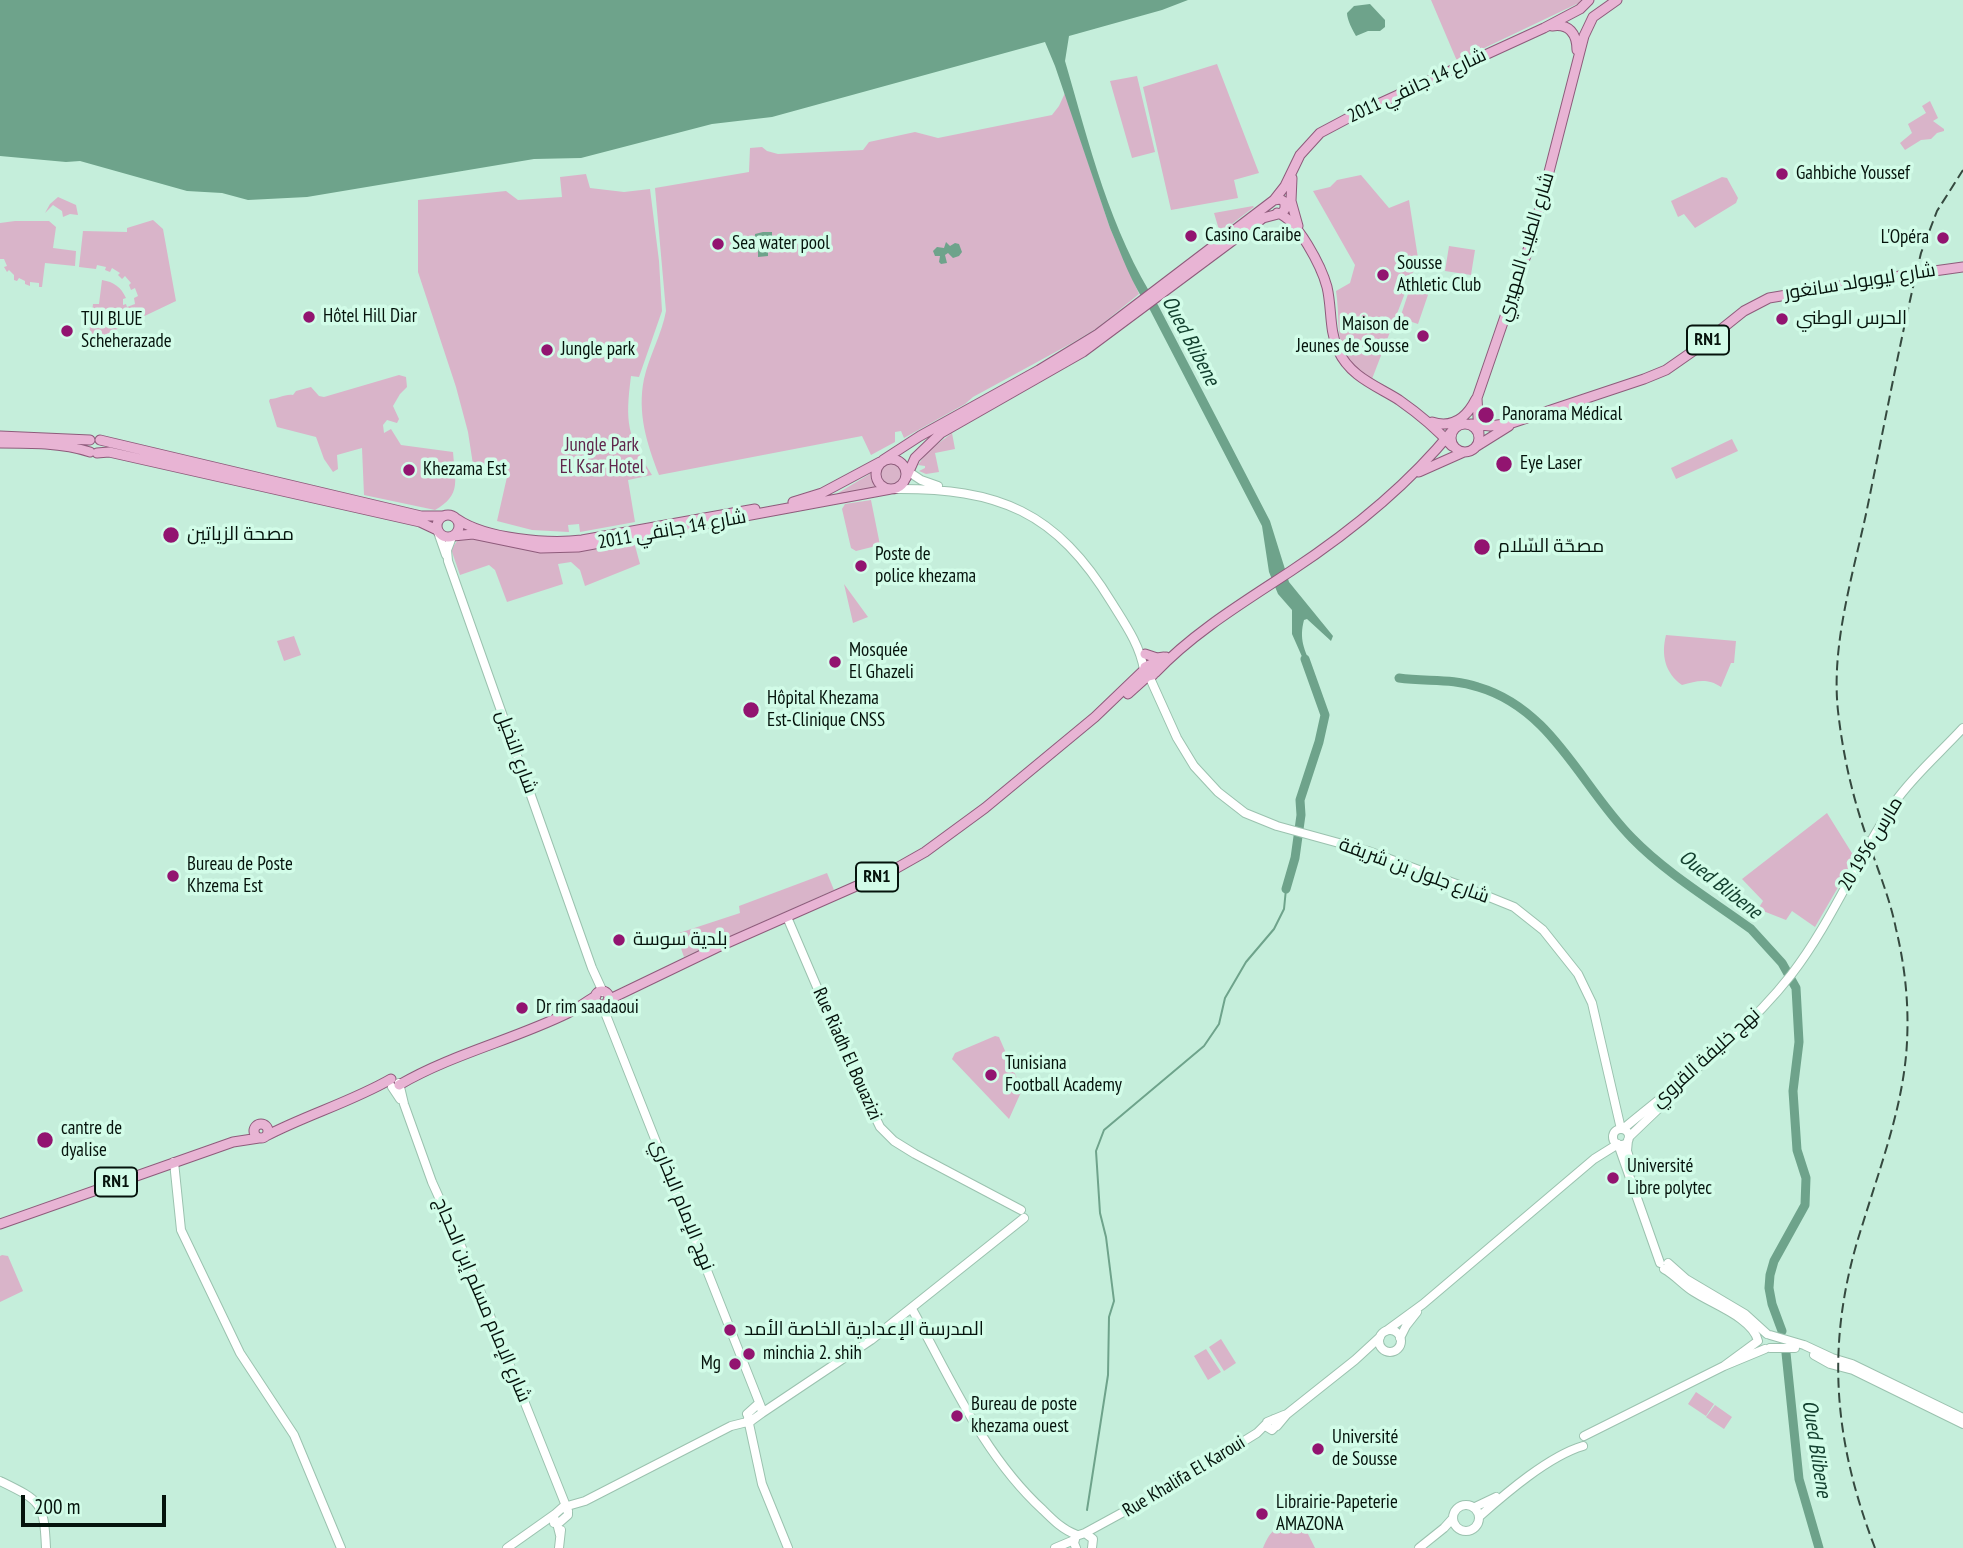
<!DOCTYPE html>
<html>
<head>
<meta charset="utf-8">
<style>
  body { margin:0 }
  #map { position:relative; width:1963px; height:1548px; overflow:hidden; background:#c5eedb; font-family:"PT Sans Narrow",sans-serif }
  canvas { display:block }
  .scale { position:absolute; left:21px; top:1495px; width:145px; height:32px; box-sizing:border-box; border:4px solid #05130c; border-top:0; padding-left:9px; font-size:21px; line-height:24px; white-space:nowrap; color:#05130c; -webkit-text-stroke:5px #d2fce8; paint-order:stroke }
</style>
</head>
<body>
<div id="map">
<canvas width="1963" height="1548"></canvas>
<div class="scale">200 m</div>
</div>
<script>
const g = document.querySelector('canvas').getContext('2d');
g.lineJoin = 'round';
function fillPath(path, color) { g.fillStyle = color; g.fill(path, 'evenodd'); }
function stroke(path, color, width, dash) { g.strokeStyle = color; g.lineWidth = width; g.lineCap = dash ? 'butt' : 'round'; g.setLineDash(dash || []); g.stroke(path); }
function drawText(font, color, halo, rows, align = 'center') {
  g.font = font + ' "PT Sans Narrow",Cairo,sans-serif'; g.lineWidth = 7; g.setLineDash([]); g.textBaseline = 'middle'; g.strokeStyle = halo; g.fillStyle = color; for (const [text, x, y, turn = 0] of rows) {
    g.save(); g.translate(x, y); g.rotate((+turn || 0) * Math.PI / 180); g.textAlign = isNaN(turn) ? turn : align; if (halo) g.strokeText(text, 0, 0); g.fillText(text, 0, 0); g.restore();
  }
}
const green = new Path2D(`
  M1431,0h154l-128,61z
  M1217,64l42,109 -25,7 4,18 -67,12 -28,-123z
  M1137,76l18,76 -23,6 -22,-77z
  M1065,93l45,135 29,66 -42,34 -25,15 -99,54 -8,7 -61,34 -3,-7 -6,1v10l-24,13 -9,-19 -203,39c-12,-31 -22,-62 -15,-96 5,-23 18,-45 22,-68l-11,-123 94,-16 1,-24 12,-1 5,4 11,3 85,-4 6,-8 46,-10 23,6 114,-23 7,-9z
  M1930,101l8,17 -5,3 11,8v2l-7,2 -6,6 -10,1 -16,10 -5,-7 12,-10 -4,-9 18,-11 -4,-7z
  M586,174l4,14 34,4 26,-3 9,72 3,50 -23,66 -8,-1c-6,47 -4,59 21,99l-24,5 7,42 -55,10 -1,-8 -11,1 1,7 -37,-2 -35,-9 10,-44 -33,-6 -6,-39 -12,-45 -38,-115v-72l88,-9 12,9 44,-3 -2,-20z
  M1361,175l28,33 20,-8 11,71 -7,1 -41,107c-42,-27 -30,-48 -36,-88l14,-8 5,-18 -42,-74 17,-4 7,-7z
  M1722,177l5,1 11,20 -2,5 -41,25 -11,-14 -6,3 -7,-16z
  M58,197l18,8 2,10 -8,-1 -7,3 -1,-6 -9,-6 -8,8 5,-9z
  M1253,206l1,1 -34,26 -6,-20z
  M153,220l10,9 13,72 -88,42 5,-39h6l3,-24c12,2 19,7 24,18l-3,1v6l3,-1 1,3 8,-3 -1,-6 4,-2 -3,-8 -4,2 -2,-5 2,-2 -6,-7 -3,3 -4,-4 2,-2 -8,-5 -2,4 -5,-2 1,-3 -9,-2 -1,4 -17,-2 4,-36 44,1v-4z
  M15,221h34l7,6 -3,21 23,3 -1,15 -30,-3 -3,24h-3v-4l-9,-1v4l-5,-2v-3l-6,-3 -2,3 -3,-1v-5l-5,-5 -2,2 -3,-5 3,-1 -3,-7h-4v-36z
  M1449,246l26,4 -4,25 -26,-4z
  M1411,285l18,7 -11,32 -18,-6z
  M399,375l7,2 1,10 -7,7 -7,12 6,13 -2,4 -10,-3 -4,5 1,8 7,-4 10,16 52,7c2,28 9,43 -18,58l-71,-15 -2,-47 -25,7 1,14 -5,3 -9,-13 -8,-22 -39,-10 -8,-26 1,-2c9,0 14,-5 23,-4l3,-4 15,-4 8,9 5,1z
  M952,433l3,16 -20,4 4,19 -13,2 -7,-3 6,-3v-2l-7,-1 9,-13z
  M1732,439l6,12 -62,28 -5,-11z
  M881 474a10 10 0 1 1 20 0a10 10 0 1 1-20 0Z
  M873,472l1,9 4,6 -45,9z
  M871,500l9,45 -24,6 -5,-3 -9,-39 3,-5z
  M473,536l105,14 56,-8 6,22 -55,22 -5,-16 -9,-8 -13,2 5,20 -56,18 -12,-32 -6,-5 -29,10 -9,-26 7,-9z
  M844,584l24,33 -15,6z
  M1666,635l70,6 -2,22h-3l-10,24c-14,-9 -24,-6 -39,-2 -17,-12 -21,-30 -16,-50z
  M294,636l7,19 -17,6 -7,-20z
  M1827,813l28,45 -40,69 -23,-16 -6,9 -28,-11 5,-8 -21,-22z
  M827,873l7,17 -150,67 -8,-23 64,-21 -1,-7z
  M995,1036l4,1 23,53 -13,29 -57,-60 3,-6z
  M2,1255l6,1 15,35 -23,11v-46z
  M1221,1339l15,24 -12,8 -15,-24z
  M1206,1349l15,23 -13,8 -14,-24z
  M1696,1392l18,12 -8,12 -18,-12z
  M1715,1405l17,12 -8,12 -18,-12z
  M1301,1520l14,28h-52c8,-20 17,-25 38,-28z`);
const water = new Path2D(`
  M0,0h1188l-26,10 -93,26 -4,25c24,82 45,171 93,244l112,216 19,61 44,54 -2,5 -24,-22 -3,1c-5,19 0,29 8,47l-5,1 -15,-34v-24l-14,-16 -9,-22 -7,-46 -112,-216c-18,-25 -28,-54 -40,-82l-55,-162 -10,-24 -273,75 -60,7 -131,34 -47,1 -227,38 -59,3 -26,-7 -35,-2 -107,-30 -14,1 -66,-6z
  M1370,4l15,16v7l-5,4h-12l-12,5c-3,-5 -9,-16 -9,-23l7,-7z
  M763,232h9v18h-4v6l-10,1v-11h-3v-12z
  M946,242l4,4 5,-3 4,1 3,8 -3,4 -6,2 -5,-5 -3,2 2,8 -6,1 -2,-2 1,-6h-5l-2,-5 4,-4 7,1z`);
const stream = new Path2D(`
  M1087,1510l21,-135 1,-58 5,-16 -8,-64 -6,-24 -4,-62 8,-21 100,-84 15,-22 6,-26 21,-36 28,-33 10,-20 2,-20`);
const river = new Path2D(`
  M1399,678c27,4 53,0 79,9 75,22 103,100 154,151 34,35 79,62 119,91l31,34 14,25 3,54 -6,49 4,59 9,28 -1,27 -31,56 -4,14 -1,13 3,16 10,27
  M1286,889l9,-31 6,-43 -1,-15 19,-58 6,-27 -20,-56
  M1786,1353l13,126 20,69`);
const secondary = new Path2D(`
  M906,470l15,10 17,6
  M894,489c105,-1 162,22 218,114 13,21 28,42 32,67
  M438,532l8,23
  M452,537l-5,13 1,11 144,407 11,24
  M1149,676l28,62 17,28 24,26 27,21 32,13 91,25 99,37 47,19 29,23 35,44 14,29 29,126
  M787,917l65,152 28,58 14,14 21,13 106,56
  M602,1005l159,402
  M399,1083l5,21 28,78 39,86 97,243
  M392,1087l8,12
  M1623,1129c58,-48 121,-94 168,-154 41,-53 66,-117 104,-173 19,-27 46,-50 68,-74
  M1613 1137a8 8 0 1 1 16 0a8 8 0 1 1-16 0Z
  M1629,1137l46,-44
  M1628,1140l-1,11 5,15
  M174,1162l7,68 59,123 54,82 47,113
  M1668,1263l18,16 59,35 22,20
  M1664,1269c11,6 19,16 30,23 18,12 59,26 64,49l-34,25 41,-17
  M912,1309c39,70 71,146 131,201 10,10 20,20 34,25
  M1379 1341a11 11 0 1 1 22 0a11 11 0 1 1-22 0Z
  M1386,1331l37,-27 171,-145 24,-15 42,119
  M1770,1335l34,10 28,13 20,6 111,54
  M1400,1338l6,-12 11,-14
  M1770,1348h25
  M1814,1355l16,9 23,6 110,54
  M757,1405l4,2 1,6 -11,8 -4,-7z
  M762,1413l109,-73 153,-122
  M748,1419l14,65 26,64
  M1274,1419l4,5 -6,6 -5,-3v-5l17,-7
  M1277,1426l10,-12 68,-54 25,-23
  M1584,1436l140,-70
  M0,1481c41,20 44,21 46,67
  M1453 1518a13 13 0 1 1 26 0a13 13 0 1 1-26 0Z
  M563,1507l5,4v4l-8,7h-5l-1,-7z
  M564,1507l21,-6 146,-75 20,-5
  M1475,1507l21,-10
  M1480,1516c26,-23 69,-60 103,-70
  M554,1523h3l3,12
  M1085,1533l88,-48 84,-52 10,-10
  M507,1548l48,-34
  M559,1548l2,-18
  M1055,1548l19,-8
  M1076,1548l-2,-5 2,-7 9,-3 8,6 -1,9
  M1419,1548l25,-20 9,-10`);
const primary = new Path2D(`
  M1552,26c17,-3 25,8 25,24
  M1292,178l-1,23 7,25
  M1277,213c20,5 45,55 50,74 5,21 2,43 11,63 12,27 39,36 61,50 20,14 37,28 53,46
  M1927,272l36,-5
  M1432,422c21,7 35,-5 44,-23
  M1451 438a14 14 0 1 1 28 0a14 14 0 1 1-28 0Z
  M1471,424l19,2 22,-3 132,-44 22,-9 33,-23 45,-36 25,-13 137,-23
  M1479,435l-2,-37 55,-160 52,-202 9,-19 24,-17
  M0,436l90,4
  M100,440l321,76h21
  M0,443c30,0 62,0 90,9
  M1477,446l32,-20
  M97,453l12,-1 311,70 17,8
  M876 474a15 15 0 1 1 30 0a15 15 0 1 1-30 0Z
  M883,460l37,-24 119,-66 59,-36 176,-134 11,-14 15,-31 20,-22 32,-17 192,-88 36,-19 9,-9
  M1419,472l45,-20
  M906,478l9,-20 26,-25 142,-81 180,-134 19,-5 3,-4v-7l-5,-3 -6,1
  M793,502l29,-9 58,-31
  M437 526a11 11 0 1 1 22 0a11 11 0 1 1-22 0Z
  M457,519c29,20 91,25 125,21l173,-31
  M453,536l20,-2 68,14 37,-1 313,-58
  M1145,654l12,4 7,-1
  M1150,665l5,6 -2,4 -4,1 -5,-3 1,-6 21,-10
  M1155,673c39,-41 89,-71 136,-102 59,-39 117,-86 161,-140
  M1128,694l20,-18
  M595 998a7 7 0 1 1 14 0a7 7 0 1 1-14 0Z
  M608,1000l108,-52 179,-79 30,-17 60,-44 110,-91 49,-47
  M399,1085c53,-31 114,-45 169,-72 10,-5 19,-12 28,-17
  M254 1131a7 7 0 1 1 14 0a7 7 0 1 1-14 0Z
  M266,1136c40,-21 85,-34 125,-57
  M0,1224l233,-82 26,-4`);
const rail = new Path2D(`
  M1875,1548c-43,-112 -50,-210 -12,-325 18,-59 41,-119 44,-181 2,-38 -2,-76 -11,-113 -6,-30 -18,-59 -28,-88 -15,-42 -25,-85 -30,-130 -7,-65 14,-133 28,-197 18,-87 34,-174 55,-261l16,-42 26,-41`);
const primaryBridge = new Path2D(`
  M1906,275l21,-3`);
const markers = [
  [1782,174,7,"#921470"],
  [1191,236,7,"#921470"],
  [1943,238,7,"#921470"],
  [718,244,7,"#921470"],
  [1383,275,7,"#921470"],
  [309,317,7,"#921470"],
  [1782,319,7,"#921470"],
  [67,331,7,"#921470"],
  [1423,336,7,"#921470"],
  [547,350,7,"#921470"],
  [1486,415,9,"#921470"],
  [1504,464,9,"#921470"],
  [409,470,7,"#921470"],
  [171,535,9,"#921470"],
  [1482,547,9,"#921470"],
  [861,566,7,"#921470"],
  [835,662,7,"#921470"],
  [751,710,9,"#921470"],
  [173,876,7,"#921470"],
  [619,940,7,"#921470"],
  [522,1008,7,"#921470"],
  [991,1075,7,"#921470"],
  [45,1140,9,"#921470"],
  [1613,1178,7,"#921470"],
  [730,1330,7,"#921470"],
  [749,1354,7,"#921470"],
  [735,1364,7,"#921470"],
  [957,1416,7,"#921470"],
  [1318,1449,7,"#921470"],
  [1262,1514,7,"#921470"]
];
const shields = [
  [1708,340,42],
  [877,877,42],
  [116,1182,42]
];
const shieldNames = [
  ["RN1",1708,340],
  ["RN1",877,877],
  ["RN1",116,1182]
];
const streetNames = [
  ["شارع 14 جانفي 2011",1417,86,-25],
  ["شارع الطيب المهيري",1526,247,-73],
  ["شارع ليوبولد سانغور",1860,282,-9],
  ["شارع 14 جانفي 2011",672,530,-10],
  ["شارع النخيل",516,752,70],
  ["20 مارس 1956",1871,844,-59],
  ["شارع جلول بن شريفة",1414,871,20],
  ["Rue Riadh El Bouazizi",847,1054,66],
  ["نهج خليفة القروي",1706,1058,-42],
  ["نهج الإمام البخاري",682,1205,68],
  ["شارع اﻹمام مسلم إبن الحجاج",482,1300,67],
  ["Rue Khalifa El Karoui",1184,1477,-31]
];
const poiNames = [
  ["Gahbiche Youssef",1796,174],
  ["Casino Caraibe",1205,236],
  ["L'Opéra",1929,238,"right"],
  ["Sea water pool",732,244],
  ["Sousse",1397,264],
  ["Athletic Club",1397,286],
  ["Hôtel Hill Diar",323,317],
  ["الحرس الوطني",1796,319],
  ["TUI BLUE",81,320],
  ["Scheherazade",81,342],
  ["Maison de",1409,325,"right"],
  ["Jeunes de Sousse",1409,347,"right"],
  ["Jungle park",561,350],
  ["Panorama Médical",1502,415],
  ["Eye Laser",1520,464],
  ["Khezama Est",423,470],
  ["مصحة الزياتين",187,535],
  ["مصحّة السّلام",1498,547],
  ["Poste de",875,555],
  ["police khezama",875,577],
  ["Mosquée",849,651],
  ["El Ghazeli",849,673],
  ["Hôpital Khezama",767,699],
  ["Est-Clinique CNSS",767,721],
  ["Bureau de Poste",187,865],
  ["Khzema Est",187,887],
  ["بلدية سوسة",633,940],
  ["Dr rim saadaoui",536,1008],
  ["Tunisiana",1005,1064],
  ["Football Academy",1005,1086],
  ["cantre de",61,1129],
  ["dyalise",61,1151],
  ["Université",1627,1167],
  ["Libre polytec",1627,1189],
  ["المدرسة الإعدادية الخاصة الأمد",744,1330],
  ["minchia 2. shih",763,1354],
  ["Mg",721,1364,"right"],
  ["Bureau de poste",971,1405],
  ["khezama ouest",971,1427],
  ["Université",1332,1438],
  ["de Sousse",1332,1460],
  ["Librairie-Papeterie",1276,1503],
  ["AMAZONA",1276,1525]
];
const parkNames = [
  ["Jungle Park",602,446],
  ["El Ksar Hotel",602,468]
];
const waterNames = [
  ["Oued Blibene",1190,341,62],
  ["Oued Blibene",1720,885,38],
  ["Oued Blibene",1816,1449,81]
];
fillPath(green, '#d9b4c9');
fillPath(water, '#6ea38b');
stroke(stream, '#6ea38b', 2);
stroke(river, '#6ea38b', 9);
stroke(secondary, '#9bc2af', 10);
stroke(primary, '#8e5b7b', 11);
stroke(secondary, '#fff', 8);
stroke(primary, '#e8b4d4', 9);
stroke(rail, '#35493f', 2, [10, 5]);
stroke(primaryBridge, '#8e5b7b', 11, []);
stroke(primaryBridge, '#e8b4d4', 9);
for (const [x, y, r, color] of markers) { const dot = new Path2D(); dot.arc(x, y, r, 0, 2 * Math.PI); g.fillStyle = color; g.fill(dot); stroke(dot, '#d2fce8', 2.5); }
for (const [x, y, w] of shields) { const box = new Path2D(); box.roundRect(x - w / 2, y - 14.5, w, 29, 5); g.fillStyle = '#d2fce8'; g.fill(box); stroke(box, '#05130c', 2); }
drawText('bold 18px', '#05130c', null, shieldNames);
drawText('19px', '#05130c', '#d2fce8', streetNames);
drawText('19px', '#05130c', '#d2fce8', poiNames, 'left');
drawText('19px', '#60264c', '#d2fce8', parkNames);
drawText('italic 21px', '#13402f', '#d2fce8', waterNames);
</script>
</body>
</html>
